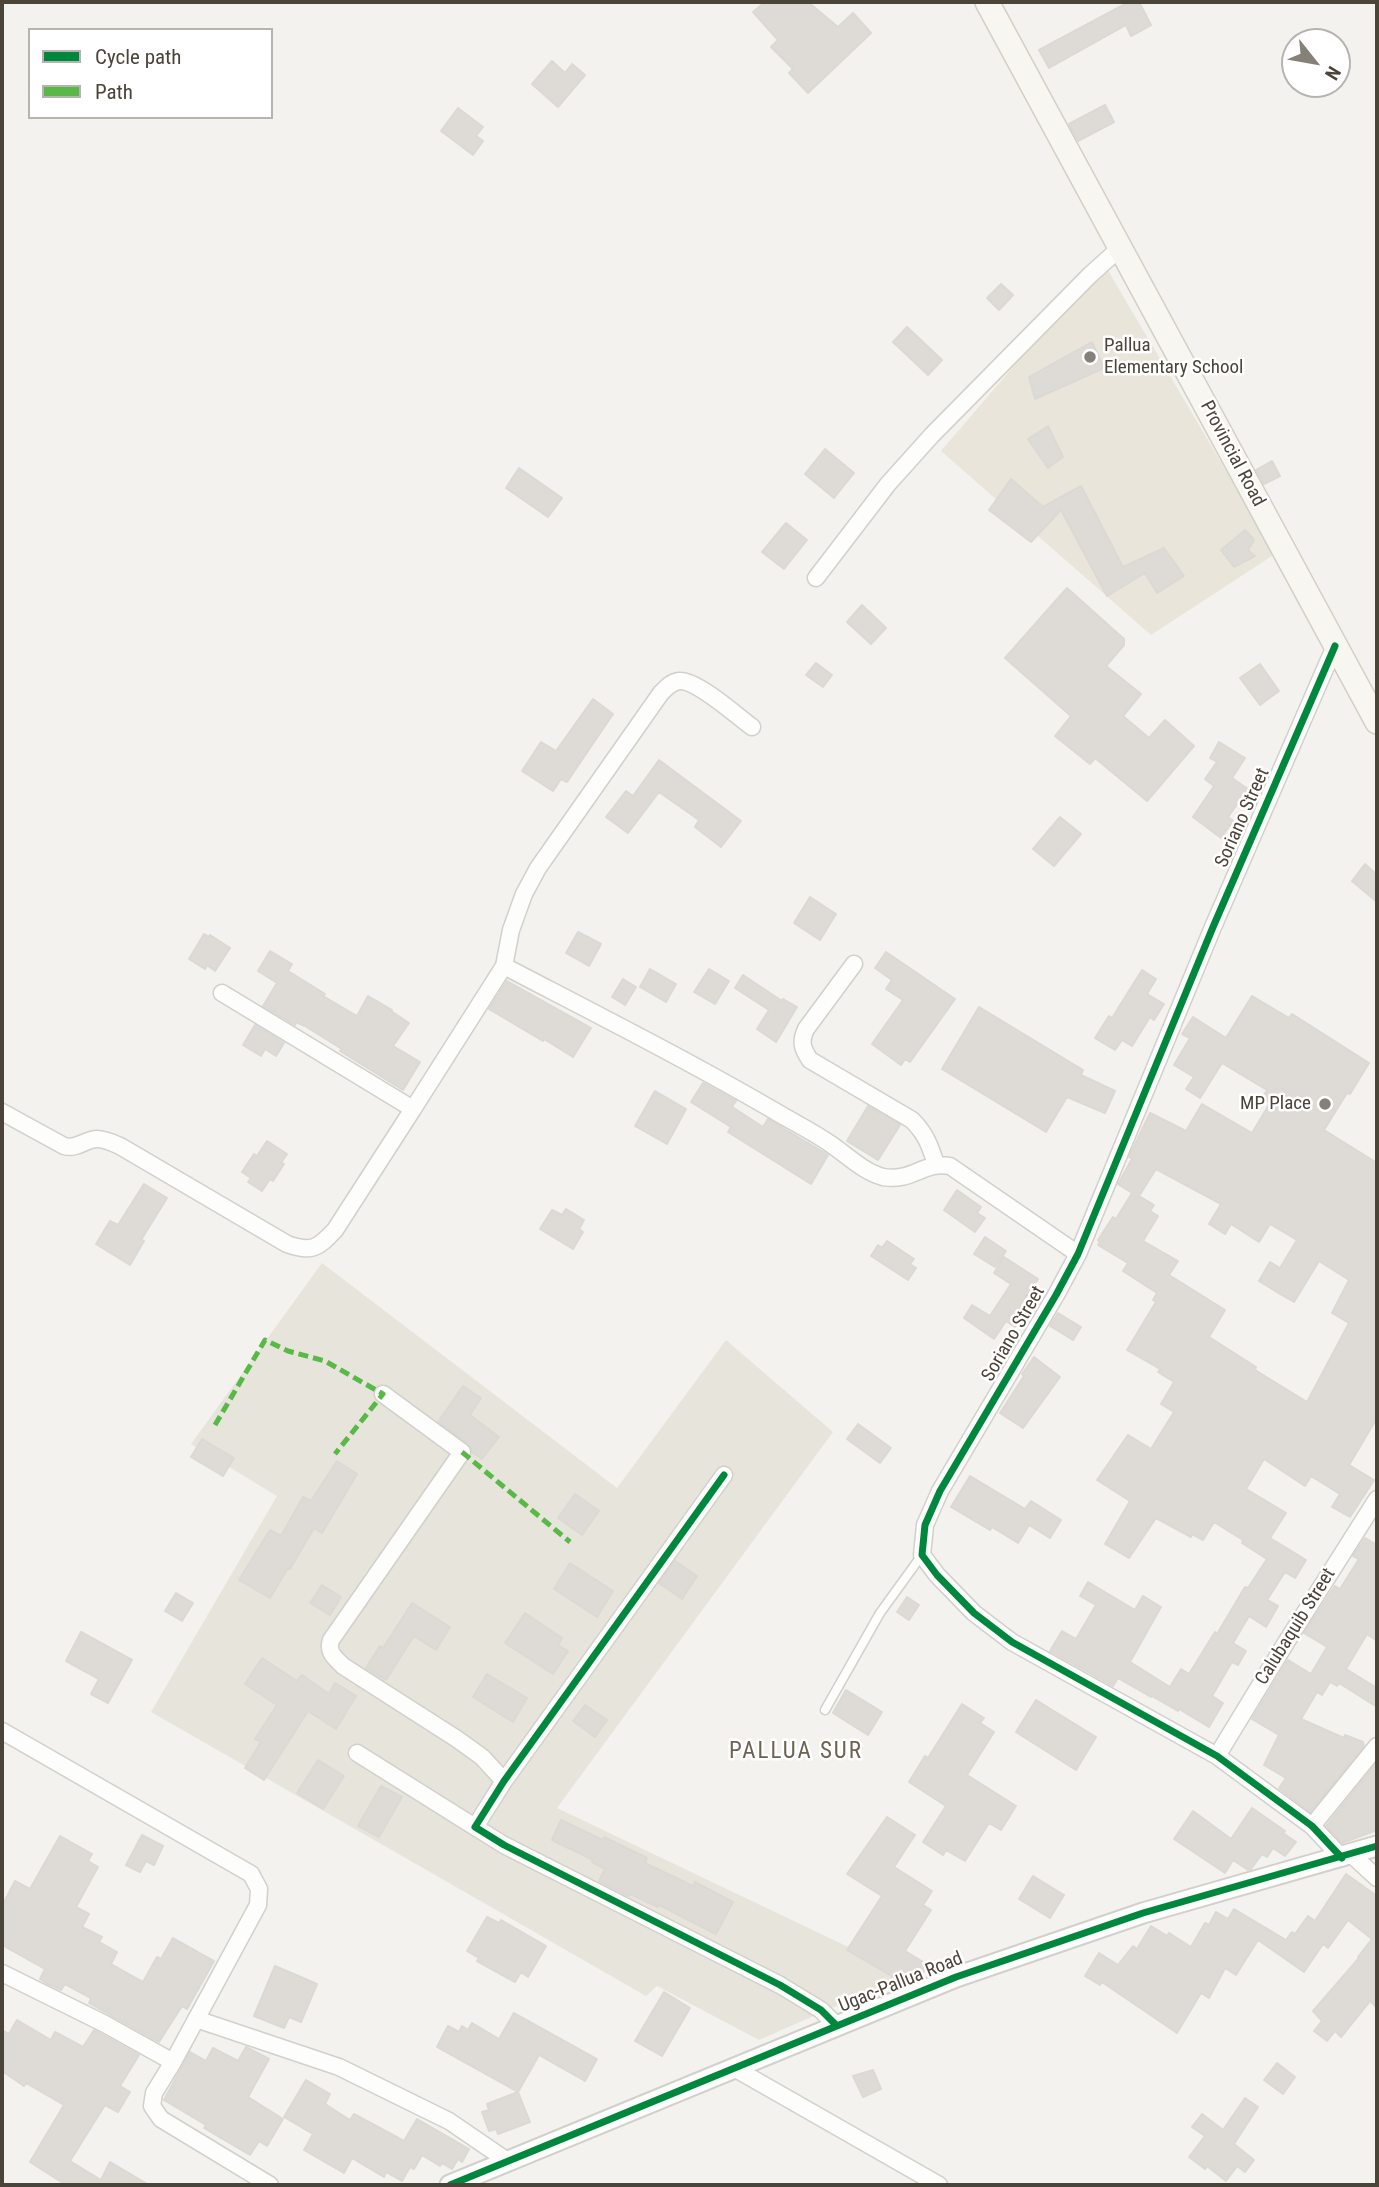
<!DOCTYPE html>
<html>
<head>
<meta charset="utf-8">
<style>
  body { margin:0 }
  #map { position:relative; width:1379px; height:2187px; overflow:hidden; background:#f4f2ee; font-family:"Roboto Condensed",sans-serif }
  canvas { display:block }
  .frame { position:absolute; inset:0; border:4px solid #4b4439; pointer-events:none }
  .legend { position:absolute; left:28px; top:28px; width:245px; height:91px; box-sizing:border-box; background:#fff; border:2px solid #b7b4b0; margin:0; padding:9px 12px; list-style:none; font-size:21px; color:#4b4439 }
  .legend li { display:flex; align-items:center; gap:14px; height:35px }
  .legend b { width:35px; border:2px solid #b7b4b0 }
  .north { position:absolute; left:1281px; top:28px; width:70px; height:70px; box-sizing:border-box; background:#fff; border:2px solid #b7b4b0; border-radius:50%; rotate:121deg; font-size:19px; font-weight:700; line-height:28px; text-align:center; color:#4b4439 }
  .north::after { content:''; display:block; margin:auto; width:24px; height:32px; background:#868178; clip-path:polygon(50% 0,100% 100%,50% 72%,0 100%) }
</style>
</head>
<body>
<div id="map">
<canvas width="1379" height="2187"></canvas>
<div class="frame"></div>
<ul class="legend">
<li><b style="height:9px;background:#00873e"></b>Cycle path</li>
<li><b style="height:9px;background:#58b947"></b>Path</li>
</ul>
<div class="north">N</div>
</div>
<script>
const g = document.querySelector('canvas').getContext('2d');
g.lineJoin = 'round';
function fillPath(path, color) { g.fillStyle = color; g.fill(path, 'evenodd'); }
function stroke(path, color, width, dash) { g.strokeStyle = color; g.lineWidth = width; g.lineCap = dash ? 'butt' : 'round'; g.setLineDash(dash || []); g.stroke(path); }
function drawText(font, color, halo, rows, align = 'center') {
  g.font = font + ' "Roboto Condensed",sans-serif'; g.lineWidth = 5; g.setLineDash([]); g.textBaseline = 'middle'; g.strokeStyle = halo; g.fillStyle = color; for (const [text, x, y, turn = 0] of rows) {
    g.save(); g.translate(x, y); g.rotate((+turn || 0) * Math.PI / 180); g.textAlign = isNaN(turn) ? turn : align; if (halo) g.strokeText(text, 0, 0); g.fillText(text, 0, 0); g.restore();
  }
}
const residential = new Path2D(`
  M322,1263l295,225 109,-148 107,92 -276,376 350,167 -148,65 -102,-54 -11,10 -495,-284 126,-216 -86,-52z`);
const education = new Path2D(`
  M1103,262l172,292 -124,81 -210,-184z`);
const building = new Path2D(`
  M765,2h43l30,25 15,-14 18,20 -63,60 -19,-20 4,-4 -22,-22 7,-7 -25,-28z
  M1129,2h10l12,23 -20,11 -5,-11 -77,43 -10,-18z
  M552,61l13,12 7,-9 13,11 -27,32 -26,-23z
  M1105,105l9,17 -36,19 -9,-17z
  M458,108l25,19 -7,9 7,5 -10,14 -32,-24z
  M1001,284l12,11 -14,15 -12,-12z
  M907,327l35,33 -14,15 -35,-33z
  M1092,342l12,26 -69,31 -6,-22z
  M1048,426l15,31 -15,11 -20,-29z
  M825,449l29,24 -20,25 -29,-24z
  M1272,461l8,15 -16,8 -8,-14z
  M519,468l43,30 -14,19 -42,-29z
  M1011,479l32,28 38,-21 42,81 41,-19 20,28 -27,17 -12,-20 -38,23 -46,-86 -30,32 -42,-32z
  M786,523l21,17 -23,29 -22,-17z
  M1245,530l9,10 -6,10 7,6 -21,11 -13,-17z
  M1067,588l57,51v6l-18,21 35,28 -18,22 26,22 16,-18 29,26 -47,55 -52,-43 -5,6 -35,-28 16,-20 -66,-58z
  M862,605l24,23 -15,16 -24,-22z
  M816,663l16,12 -9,12 -17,-12z
  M1260,664l19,27 -19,14 -20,-27z
  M593,699l20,15 -46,68 -6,-3 -8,12 -31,-20 19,-29 15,9z
  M1219,742l26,16 -13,20 16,11 -20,28 5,4 -12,17 -28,-21 21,-31 -9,-7 12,-17 -7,-4z
  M659,760l82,61 -20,26 -26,-20 4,-7 -40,-28 -31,41 -22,-16 20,-26 7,5z
  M1060,817l21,17 -27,32 -21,-17z
  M1365,864l12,11v27l-25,-21z
  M810,897l26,17 -16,26 -26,-17z
  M578,932l23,12 -12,22 -23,-13z
  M204,934l5,3 1,-2 20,13 -15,23 -8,-6 -2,4 -16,-10z
  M270,951l22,13 -4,7 37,23 -2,2 34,20 11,-20 24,14 -1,1 18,12 -16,23 27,16 -17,28 -63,-39 2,-2 -37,-23 -9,-4 -1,3 -32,-19 14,-23 -19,-12z
  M886,952l69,47 -45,63 -5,-3 -4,6 -29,-21 31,-44 -17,-11 6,-9 -17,-12z
  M650,969l26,15 -10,18 -26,-15z
  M709,969l20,12 -14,23 -21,-12z
  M1142,970l14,9 -9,15 17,10 -10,16 -4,-3 -18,29 -10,-6 -7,10 -20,-12 14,-22 3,2z
  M743,975l39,26 1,-2 14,8 -21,35 -19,-13 12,-19 -34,-22z
  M623,979l13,8 -11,18 -13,-8z
  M507,981l84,47 -18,29 -29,-18 -1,2 -54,-32z
  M1252,996l37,22 3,-4 77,49 -19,31 -3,-1 -23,37 53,33v255l-28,47 25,15 -24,37 -18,-10 8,-13 -29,-18 -6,10 -41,-27 -18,30 40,24 -16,25 36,22 -11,18 -10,-6 -18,28 11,6 -12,21 -17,-11 -16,27 13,8 -8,14 -6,-3 -20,34 11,7 -14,24 -30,-18 -1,2 -26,-15 -1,1 -33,-19 -5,8 -63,-35 12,-20 14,8 20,-34 -16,-9 8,-14 47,28 8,-14 18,11 -31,55 40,25 11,-18 8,5 26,-42 2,2 28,-47 3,1 19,-29 -25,-16 1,-3 -29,-18 -11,18 -11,-6 -1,3 -35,-19 -27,40 -24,-14 25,-43 -33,-21 31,-45 23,14 23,-37 -13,-8 13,-22 -16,-10 2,-3 -33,-19 29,-48 -3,-2 4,-7 -34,-22 5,-8 -30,-18 2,-3 -2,-2 15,-23 3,2 16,-26 -14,-9 14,-25 -3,-2 21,-44 36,18 16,-27 50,29 18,-30 -8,-5 5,-8 -45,-27 -22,35 -14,-9 8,-12 -20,-12 16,-27 -8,-4 11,-17 33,21zM1156,1169l65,35 -12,20 16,10 6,-10 28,18 11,-18 27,16 -17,28 -10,-6 -11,19 21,13 14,8 25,-41 30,19 -17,33 17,10 -42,79 -52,-32 1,-3 -47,-30 16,-27 -56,-35 9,-14 -35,-20 15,-25 -8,-5 4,-6 -15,-9z
  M979,1007l104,63 -2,5 34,16 -10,22 -38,-16 -21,35 -104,-63z
  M255,1025l29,18 -8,13 -11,-7 -4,7 -18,-11z
  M703,1083l33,18 -4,6 31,20 5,-8 60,36 -17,29 -83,-52 3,-5 -40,-25z
  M655,1091l31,18 -19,35 -32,-18z
  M868,1106l32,19 -22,35 -31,-19z
  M267,1141l20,13 -6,9 3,1 -11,17 -3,-2 -8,12 -14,-9 3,-4 -9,-6 12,-18 3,2z
  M144,1184l23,14 -26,42 3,1 -14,24 -34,-21 14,-23 8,4z
  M957,1190l24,17 -4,6 8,5 -10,14 -31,-22z
  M566,1209l18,11 -5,9 4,3 -10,17 -33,-20 12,-19 10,5z
  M985,1237l21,14 -11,16 -21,-13z
  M887,1241l27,18 -4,5 6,4 -8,12 -37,-24 7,-11 4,3z
  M1004,1257l34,22 -18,27 6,4 -11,17 -9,-6 -12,18 -30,-21 8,-13 18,11 21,-32 -17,-11z
  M1058,1313l23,14 -8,13 -23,-14z
  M1034,1357l26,20 -37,51 -23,-15 24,-37 -2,-2z
  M463,1386l18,12 -11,17 29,22 -17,22 -10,-7 -4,-8 -30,-22z
  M858,1424l33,24 -11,15 -33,-24z
  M202,1439l32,19 -11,18 -32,-19z
  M337,1461l20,13 -35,59 -8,-5 -24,41 -2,-1 -18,30 -31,-18 31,-50 11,6 22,-39 8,4z
  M970,1476l55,33 6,-8 30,19 -11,18 -21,-13 -11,18 -26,-16 -2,3 -39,-23z
  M575,1494l24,17 -17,24 -24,-17z
  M1365,1538l12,7v96l-10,-7 -21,35 31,19v19l-38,-24 -2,3 -7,-4 -8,13 -5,-3 -16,27 43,19 1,-3 18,7 1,4 -54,66 -31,-24 7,-10 -22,-13 15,-30 -27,-16 36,-59 23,14 16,-27 -23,-14 31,-47 5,3 19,-30 -6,-3z
  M675,1561l22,15 -15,23 -23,-16z
  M570,1563l43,28 -16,26 -43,-28z
  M322,1585l19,12 -11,18 -20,-12z
  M176,1593l17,10 -11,18 -17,-10z
  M907,1597l12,8 -10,15 -12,-8z
  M412,1603l38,24 -14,23 -22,-14 -28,44 -20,-12 14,-22 3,2z
  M525,1613l37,25 -4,7 10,6 -15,23 -48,-31z
  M81,1632l51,28 -24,43 -17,-9 8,-15 -33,-18z
  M262,1658l35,23 5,-6 27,19 6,-11 21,13 -20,33 -28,-18 -44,69 -19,-12 16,-26 -6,-3 22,-34 -32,-21z
  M487,1674l40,24 -14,24 -40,-25z
  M846,1690l36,22 -14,23 -35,-22z
  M1036,1700l60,37 -20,33 -60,-38z
  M962,1704l22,14 -4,5 14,9 -27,43 49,31 -15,24 -12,-7 -24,38 -19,-11 -3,5 -20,-13 23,-36 -37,-24 16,-26 3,2z
  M585,1705l22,15 -12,17 -22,-16z
  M318,1760l26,16 -21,33 -26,-16z
  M1377,1762v68l-35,13 -16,-17z
  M381,1786l21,11 -23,40 -21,-11z
  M1252,1808l33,23 -2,2 13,9 -11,14 -12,-8 -6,9 -5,-3 -11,15 -3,1 -15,-10 -8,13 -51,-34 19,-28 38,28z
  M887,1817l28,18 -21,32 38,24 -9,14 8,5 -26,41 28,17 -33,13 -53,-31 35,-54 -35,-22z
  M561,1820l42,20 1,-3 43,21 -2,5 48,23 2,-4 38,20 -17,32 -57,-29 -1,2 -28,-13 -1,2 -30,-15 6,-12 -13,-7 1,-2 -41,-20z
  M142,1835l21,11 -9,19 -8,-4 -6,11 -14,-7z
  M60,1836l32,18 -4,7 10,6 -22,40 13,7 -7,13 20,10 -3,5 18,10 -6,12 32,18 14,-25 4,2 12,-21 41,23 -27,48 -5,-3 -23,36 -70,-39 2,-5 -26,-14 -4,6 -15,-7 -6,-4 5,-10 -43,-24v-39l13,-25 15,8z
  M1346,1874l31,22v112l-7,-7 -29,36 -6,-6 -8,10 -13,-10 8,-10 -9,-10 46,-53 -1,-1 14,-18 -24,-19 -20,28 -5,-4 -19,28 -46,-32 -22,35 -11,-7 -16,30 -8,-5 -24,40 -75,-51 -2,3 -15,-9 14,-23 19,12 15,-19 4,3 14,-23 16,10 2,-3 22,14 14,-24 4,2 7,-13 12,7 6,-10 52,31 6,-8 3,2 13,-18 7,5z
  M1033,1876l31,19 -14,23 -31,-19z
  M487,1917l12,6 2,-3 45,26 -18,31 -7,-5 -6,10 -38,-21 2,-3 -12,-7z
  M275,1966l42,18 -16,38 -12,-5 -5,11 -30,-12z
  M664,1992l26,16 -28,48 -27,-15z
  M514,2013l83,46 -12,22 -46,-26 -21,37 -81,-45 11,-21 11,6 3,-6 6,4 4,-7 27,16z
  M17,2020l34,20 4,-8 28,15 11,-17 45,25 -19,31 10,6 -12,20 -13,-7 -35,56 31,19 9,-18 39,23h-83l-36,-23 34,-57 -38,-22 -2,3 -22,-15v-41l7,4z
  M246,2047l23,12 -21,38 35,22 -16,27 -8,-5 -9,14 -46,-27 2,-3 -42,-25 26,-48 16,9 7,-13 25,13z
  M1277,2063l18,14 -12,17 -19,-14z
  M873,2070l8,19 -18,8 -10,-21z
  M306,2080l24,14 -5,10 25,16 4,-6 50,27 13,-22 52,30 -7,13 -4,-3 -6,10 -10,-6 -2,3 -18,-11 -8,14 -4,-2 -8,14 -16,-9 -2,5 -32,-19 -8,15 -40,-23 9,-16 -29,-17z
  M518,2092l12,30 -32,12 -2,-5 -7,2 -7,-19 7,-2 -2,-6z
  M1245,2098l13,9 -24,37 20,16 -9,12 -8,-6 -11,15 -19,-15 -2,3 -16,-12 16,-21 -13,-9 10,-13 21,16z`);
const service = new Path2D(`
  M825,1710l55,-97 42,-58`);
const minor = new Path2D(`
  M816,578l72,-94 44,-49 158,-160 30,-27
  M1335,646l-122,281 -135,327 -22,41 -116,196 -15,34 -3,30 15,20 37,38 38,29 205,114 95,70 30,32
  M854,964l-48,65c-6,13 -4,19 4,31l102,60c14,14 18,26 24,44
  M504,966c92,48 185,95 274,147 17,10 35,19 51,30 17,11 34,29 54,34 30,5 40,-16 67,-11l128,88
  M222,993l191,116 91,-143 7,-36 13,-36 14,-26 123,-175c6,-6 10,-11 18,-12 17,-2 58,35 73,46
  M2,1112l62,34c13,4 21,-7 33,-7 8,0 16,4 23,7l167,98c25,9 31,4 48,-14l78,-121
  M383,1394l79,58 -131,188c-4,12 3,17 12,26l114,73 25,18 22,24
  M724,1475l-220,306 -29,46 29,18 276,140 41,25 15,15
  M2,1731l249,143 8,15 -1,16 -85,157 -19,31 -2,13 9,13 109,66
  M357,1753l118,74
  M1217,1756l70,-115 90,-142
  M1312,1826l65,-80
  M1352,1855l25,23
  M2,1973l103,51 68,38
  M196,2019l143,48 110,54 60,41
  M734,2068l205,117`);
const tertiary = new Path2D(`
  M450,2185l506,-208 187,-64 234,-67`);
const secondary = new Path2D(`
  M987,2l390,720`);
const quiet = new Path2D(`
  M215,1425l50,-85 23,11 37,10 58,33 -48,60
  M462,1452l108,90`);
const cycleway = new Path2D(`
  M1335,646l-122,281 -135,327 -22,41 -116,196 -15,34 -3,30 15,20 37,38 38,29 205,114 95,70 30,32
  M724,1475l-220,306 -29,46 29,18 276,140 41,25 15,15
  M450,2185l506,-208 187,-64 234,-67`);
const markers = [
  [1090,357,7,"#868178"],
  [1325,1104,7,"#868178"]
];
const poiNames = [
  ["Pallua",1104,346],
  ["Elementary School",1104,368],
  ["MP Place",1311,1104,"right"]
];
const streetNames = [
  ["Provincial Road",1232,454,62],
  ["Soriano Street",1243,818,-66],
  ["Soriano Street",1014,1334,-60],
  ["Calubaquib Street",1296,1627,-58],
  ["Ugac-Pallua Road",901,1983,-22]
];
const quarterNames = [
  ["PALLUA SUR",796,1752]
];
fillPath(residential, '#e7e4dc');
fillPath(education, '#eae5da');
fillPath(building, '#dedbd6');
stroke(building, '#dcd9d4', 2);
stroke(service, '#d2d0cb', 11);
stroke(minor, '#d2d0cb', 19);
stroke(tertiary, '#d2d0cb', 23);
stroke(secondary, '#d3cfc5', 26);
stroke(service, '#fdfdfc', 8);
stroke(minor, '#fdfdfc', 16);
stroke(tertiary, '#fdfdfc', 19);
stroke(secondary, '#f7f6f1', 23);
stroke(quiet, '#58b947', 5, [10, 5]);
stroke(cycleway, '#00873e', 7);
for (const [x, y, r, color] of markers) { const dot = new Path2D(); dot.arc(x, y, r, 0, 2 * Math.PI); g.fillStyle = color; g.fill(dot); stroke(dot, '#fff', 2.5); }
drawText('19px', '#4b4439', '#fff', poiNames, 'left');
drawText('19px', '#4b4439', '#fff', streetNames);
g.letterSpacing = '2px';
drawText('23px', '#6e6250', '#fff', quarterNames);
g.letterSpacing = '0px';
</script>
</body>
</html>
